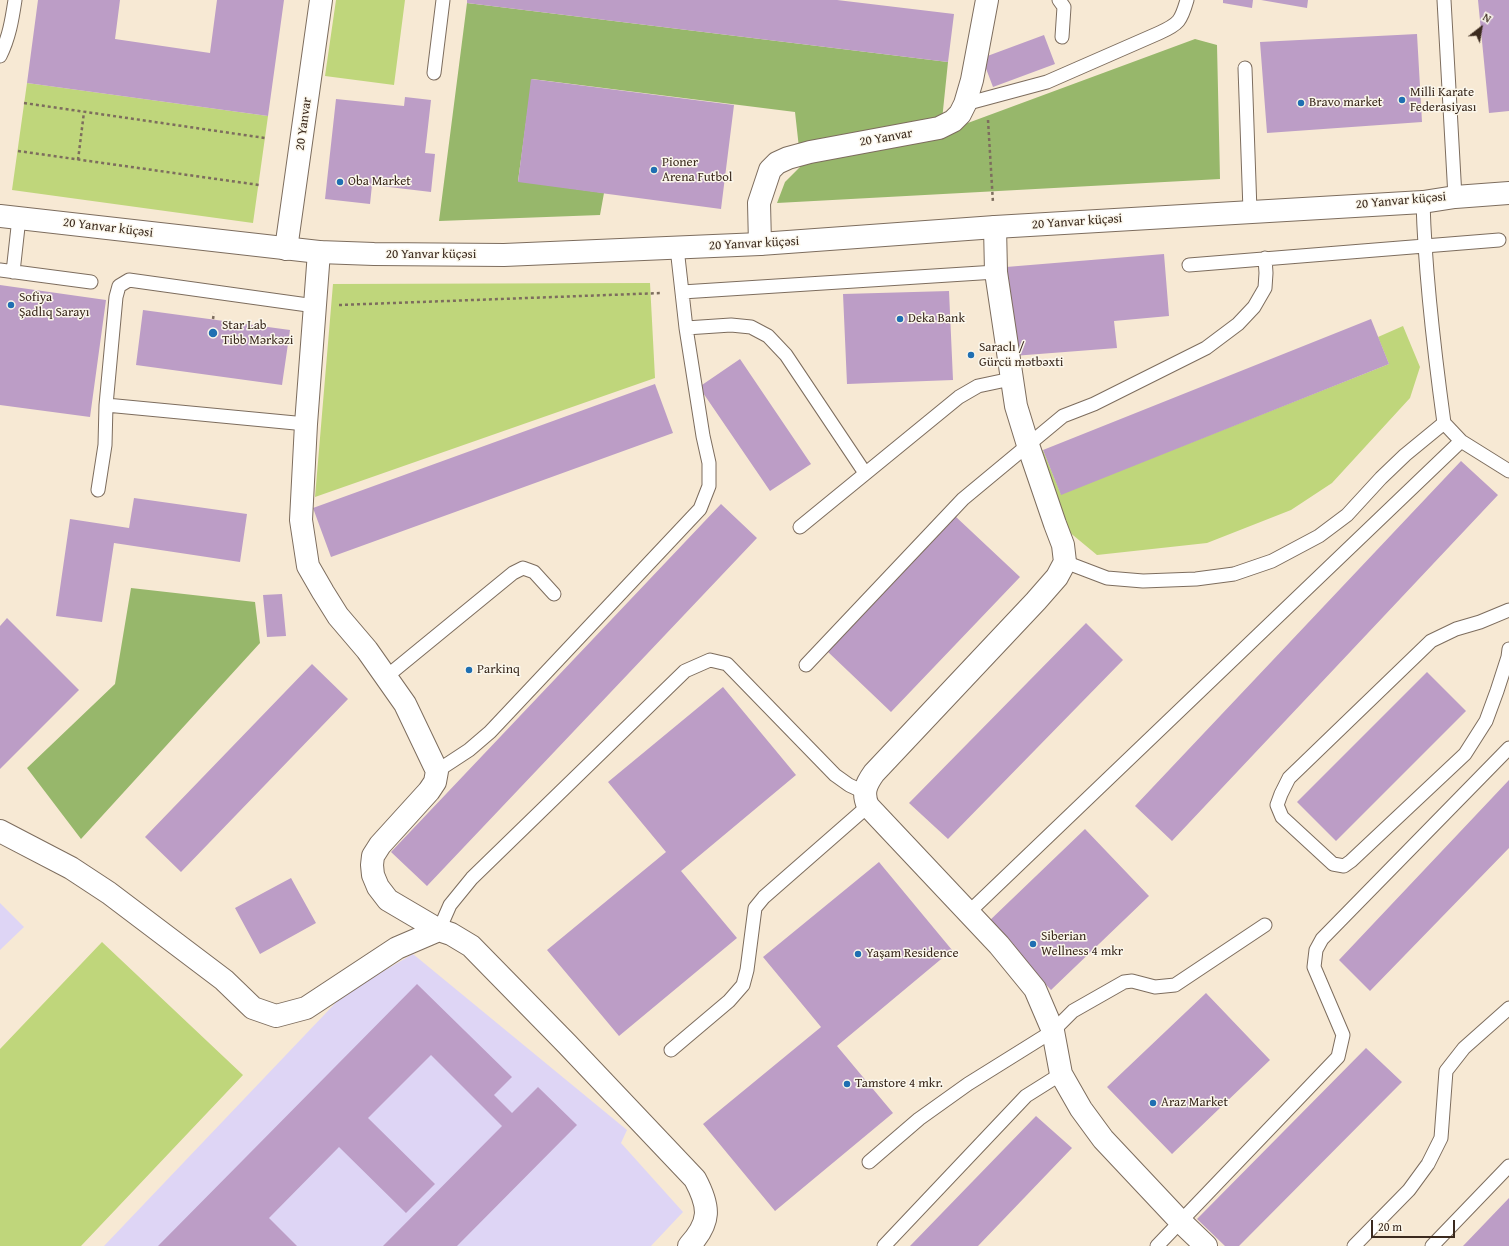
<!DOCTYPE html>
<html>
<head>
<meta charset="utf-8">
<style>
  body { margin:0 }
  #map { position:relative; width:1509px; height:1246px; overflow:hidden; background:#f7e9d4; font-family:"Gentium Book Plus",serif }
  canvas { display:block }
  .north { position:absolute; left:1461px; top:8px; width:40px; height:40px; -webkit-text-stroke:3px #fbf7ec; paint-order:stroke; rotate:31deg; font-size:11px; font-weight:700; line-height:16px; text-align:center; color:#3b2a1e }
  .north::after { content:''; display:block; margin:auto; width:14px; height:18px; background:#3b2a1e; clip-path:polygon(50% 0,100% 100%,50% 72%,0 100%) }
  .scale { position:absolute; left:1371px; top:1220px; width:84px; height:18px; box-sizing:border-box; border:2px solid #3b2a1e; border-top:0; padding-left:5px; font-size:12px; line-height:14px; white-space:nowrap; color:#3b2a1e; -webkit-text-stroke:3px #fbf7ec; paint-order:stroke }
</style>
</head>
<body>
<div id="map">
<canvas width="1509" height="1246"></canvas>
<div class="north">N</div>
<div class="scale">20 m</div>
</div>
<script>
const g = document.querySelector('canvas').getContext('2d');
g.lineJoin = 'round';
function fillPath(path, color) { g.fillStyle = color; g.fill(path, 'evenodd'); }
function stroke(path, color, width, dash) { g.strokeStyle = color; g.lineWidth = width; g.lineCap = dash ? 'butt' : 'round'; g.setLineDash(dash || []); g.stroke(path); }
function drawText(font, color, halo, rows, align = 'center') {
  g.font = font + ' "Gentium Book Plus",serif'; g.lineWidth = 3; g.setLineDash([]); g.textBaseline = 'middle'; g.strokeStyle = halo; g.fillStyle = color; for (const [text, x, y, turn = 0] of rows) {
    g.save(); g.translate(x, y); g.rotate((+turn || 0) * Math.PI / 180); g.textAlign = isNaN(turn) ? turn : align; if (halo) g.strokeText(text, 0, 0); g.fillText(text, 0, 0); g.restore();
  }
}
const built = new Path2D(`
  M0,903l24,24 -24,23z
  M413,954l214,176 -6,13 62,69 -32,34h-547l240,-252z`);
const green = new Path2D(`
  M336,0h69l-11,85 -69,-9z
  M27,83l241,33 -15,107 -241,-33z
  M650,283l5,95 -340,119 18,-213z
  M1403,326l17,41 -10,31 -78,85 -41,27 -84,33 -110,12 -29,-24 -40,-77 15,-4 18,44 328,-130 -11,-27z
  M102,942l141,133 -162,171h-81v-197z`);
const forest = new Path2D(`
  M467,3l481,59 -6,58 15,7 238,-88 22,6 3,134 -443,24 8,-21 16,-16 -6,-54 -263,-33 -14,102 86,12 -4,22 -161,6z
  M131,588l124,14 5,41 -179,196 -54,-71 88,-84z`);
const building = new Path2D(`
  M38,0h82l-5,39 95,14 7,-53h67l-16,116 -241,-33z
  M467,0h370l117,14 -6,48 -481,-59z
  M1223,0h30l-1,8 -29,-5z
  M1261,0h47l-1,8z
  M1478,0h31v111l-20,2z
  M1417,34l5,88 -155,11 -7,-91z
  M1044,35l11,29 -62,23 -11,-29z
  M531,79l203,26 -13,104 -203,-27z
  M405,97l26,3 -6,53 10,1 -4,38 -59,-7 -2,19 -45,-5 11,-100 68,7z
  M1164,254l5,62 -55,5 3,27 -104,8 -7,-89z
  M0,285l106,15 -16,117 -90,-12z
  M949,291l4,89 -106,4 -4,-90z
  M143,310l147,20 -8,55 -146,-20z
  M1371,319l18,45 -328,131 -18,-45z
  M740,359l71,105 -41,27 -71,-104z
  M655,384l18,49 -342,124 -18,-49z
  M1461,461l37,34 -326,346 -37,-35z
  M134,498l113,16 -7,48 -126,-19 -12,79 -46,-6 14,-97 59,9z
  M721,504l36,34 -330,348 -36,-34z
  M955,516l65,61 -129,135 -64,-61z
  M282,594l4,42 -19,1 -4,-42z
  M7,618l72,72 -79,79v-143z
  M1086,623l37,37 -175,179 -39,-36z
  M312,664l36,35 -167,173 -36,-35z
  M1427,672l39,39 -130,130 -39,-39z
  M723,687l73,88 -115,96 56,67 -118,98 -72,-86 119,-98 -58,-70z
  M1509,780v68l-139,143 -31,-31z
  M1085,829l64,67 -98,94 -64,-67z
  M879,862l73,88 -115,96 56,67 -118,98 -72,-87 118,-97 -58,-70z
  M291,878l25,45 -56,31 -25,-46z
  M417,984l95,93 -18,18 18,18 26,-26 39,38 -120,121h-74l119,-120 -71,-71 -63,63 67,66 -29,29 -67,-66 -70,71 28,28h-139z
  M1206,993l64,67 -98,94 -65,-67z
  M1366,1048l36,34 -163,164h-14l-28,-27z
  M1036,1116l36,32 -94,98h-68z
  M1509,1198v48h-46z`);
const path = new Path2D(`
  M24,103l241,35
  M988,120l5,83
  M18,151l241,34
  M78,160l6,-48
  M339,305l323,-12
  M213,319l1,-6`);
const service = new Path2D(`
  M1059,0l5,7 -2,30
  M1444,0l11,197
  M0,56c9,-18 12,-36 15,-56
  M1245,68l5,143
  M434,73l9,-73
  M965,104l82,-22 112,-49c20,-9 22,-12 28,-33
  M1189,265l310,-25
  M0,270l91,12
  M13,272l6,-54
  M682,292l314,-20
  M686,328l45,-3 20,2 17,9 18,19 79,118
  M106,405l10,-108 3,-11 10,-6 186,26
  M1444,423l17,18 48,30
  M98,490l7,-45 1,-40 200,19
  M800,527l159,-130 19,-11 33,-7
  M1065,562l42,16 36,3 53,-2 38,-5 38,-13 47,-25 28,-21 34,-37 24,-23 39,-32c-10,-73 -19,-147 -21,-221
  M1509,610l-29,12 -24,7 -25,12 -142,137 -8,16 -4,11 5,12 51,47 11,2 7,-5 114,-107 21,-33 11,-30 11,-34 1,-8
  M806,665l157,-166 100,-83 31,-12 112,-56 32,-24 16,-17 11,-19 1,-15 -1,-15
  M386,677l127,-104 10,-5 11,4 20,22
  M437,771l32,-21 21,-18 210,-223 9,-23v-23l-6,-27 -17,-108 -9,-80
  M968,913l493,-472
  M439,930l11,-25 22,-27 213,-207 25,-11 17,4 108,111 14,10 15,7
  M671,1050l58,-49 14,-16 4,-15 8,-62 9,-11 104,-91
  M869,1162l50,-43 49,-35 85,-53 20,-20 51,-29 8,-1 23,6 20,-2 90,-60
  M884,1246l142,-150 35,-22
  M1157,1246l181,-189 5,-22 -29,-68 2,-17 6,-11 187,-191
  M1354,1246l55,-56 19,-26 13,-26 5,-67 18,-23 45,-40
  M1432,1246l77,-80`);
const minor = new Path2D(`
  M995,227l1,45 20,134 12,39 27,79 8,21 2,17 -8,15 -21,24 -162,172c-8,11 -12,20 -6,33l131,139 36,44 18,42 8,43 20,35 22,30 78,83 25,24
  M760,244l-1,-41 11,-33 7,-7 11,-5 22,-6 129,-24 14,-7 7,-7 5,-10 7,-24 15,-80
  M286,249l35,-249
  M319,252l-13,172 -5,96 7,46 15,26 15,24 29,34 38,54 32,67 -2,11 -6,9 -49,54 -7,11 -1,9 1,10 5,12 10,13 51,30
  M0,831l71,37 38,25 115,87 29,28 23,8 30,-8 91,-60 42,-18 12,4 20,12 96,98 128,135c15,28 16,43 -6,67`);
const tertiary = new Path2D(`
  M0,216l319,36 55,2 130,1 256,-11 235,-17 428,-25 32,-5 54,-4`);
const markers = [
  [1402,100,4,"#1f6fb2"],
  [1301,103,4,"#1f6fb2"],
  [654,170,4,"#1f6fb2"],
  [340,182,4,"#1f6fb2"],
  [11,305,4,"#1f6fb2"],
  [900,319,4,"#1f6fb2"],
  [213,333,5,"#1f6fb2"],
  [971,355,4,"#1f6fb2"],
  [469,670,4,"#1f6fb2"],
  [1033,944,4,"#1f6fb2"],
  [858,954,4,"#1f6fb2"],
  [847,1084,4,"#1f6fb2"],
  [1153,1103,4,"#1f6fb2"]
];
const poiNames = [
  ["Milli Karate",1410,93],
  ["Federasiyası",1410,108],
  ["Bravo market",1309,103],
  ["Pioner",662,163],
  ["Arena Futbol",662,178],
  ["Oba Market",348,182],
  ["Sofiya",19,298],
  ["Şadlıq Sarayı",19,313],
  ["Deka Bank",908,319],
  ["Star Lab",222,326],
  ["Tibb Mәrkәzi",222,341],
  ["Saraclı /",979,348],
  ["Gürcü mətbəxti",979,363],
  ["Parkinq",477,670],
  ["Siberian",1041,937],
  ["Wellness 4 mkr",1041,952],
  ["Yaşam Residence",866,954],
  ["Tamstore 4 mkr.",855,1084],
  ["Araz Market",1161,1103]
];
const streetNames = [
  ["20 Yanvar",304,124,-82],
  ["20 Yanvar",886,138,-10],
  ["20 Yanvar küçəsi",1401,201,-5],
  ["20 Yanvar küçəsi",1077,222,-4],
  ["20 Yanvar küçəsi",108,228,7],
  ["20 Yanvar küçəsi",754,244,-3],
  ["20 Yanvar küçəsi",431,255]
];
fillPath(built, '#ded5f5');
fillPath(green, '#bfd67b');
fillPath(forest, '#97b76b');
fillPath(building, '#bc9dc6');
stroke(service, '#7d6d5e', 15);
stroke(minor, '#7d6d5e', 24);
stroke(tertiary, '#7d6d5e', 24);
stroke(path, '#7d6d5e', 2.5, [3, 3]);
stroke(service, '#fff', 13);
stroke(minor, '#fff', 22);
stroke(tertiary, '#fff', 22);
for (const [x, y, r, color] of markers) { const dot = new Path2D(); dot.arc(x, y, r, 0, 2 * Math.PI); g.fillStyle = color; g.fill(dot); stroke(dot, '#fbf7ec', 1.5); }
drawText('13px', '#3b2a1e', '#fbf7ec', poiNames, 'left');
drawText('13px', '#3b2a1e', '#fbf7ec', streetNames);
</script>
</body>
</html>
